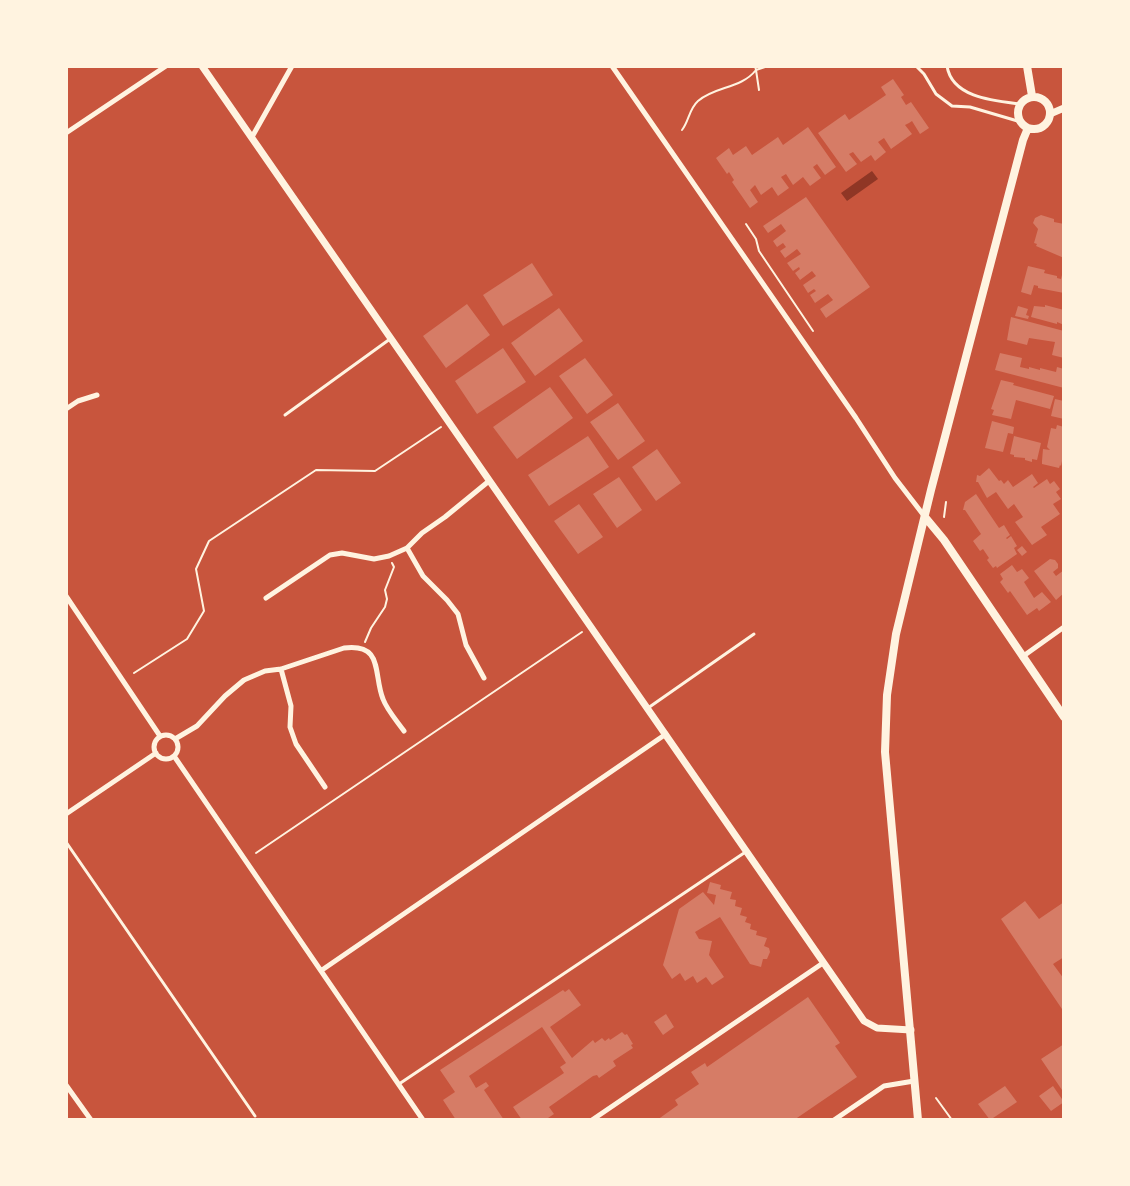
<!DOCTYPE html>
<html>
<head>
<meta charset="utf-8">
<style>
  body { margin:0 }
  #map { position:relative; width:1130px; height:1186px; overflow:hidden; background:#c8553d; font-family:Inter,sans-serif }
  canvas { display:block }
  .frame { position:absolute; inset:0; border:68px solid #fff3e0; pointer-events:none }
</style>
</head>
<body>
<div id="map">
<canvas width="1130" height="1186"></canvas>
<div class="frame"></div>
</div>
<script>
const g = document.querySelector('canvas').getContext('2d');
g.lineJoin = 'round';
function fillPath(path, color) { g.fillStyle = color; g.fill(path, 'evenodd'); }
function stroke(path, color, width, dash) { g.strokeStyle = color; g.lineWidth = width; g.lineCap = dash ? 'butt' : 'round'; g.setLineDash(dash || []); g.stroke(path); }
const water = new Path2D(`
  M872,171l6,8 -31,22 -6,-8z`);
const building = new Path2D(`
  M893,79l11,16 -3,2 5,8 5,-3 18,26 -9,6 -8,-13 -3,2 -4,2 7,9 -21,15 -7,-11 -6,4 8,10 -11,9 -4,-6 -10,7 -8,-10 -4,2 8,10 -11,8 -28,-39 27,-19 4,6 37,-25 -5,-8z
  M808,127l28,40 -11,8 -8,-11 -4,3 8,11 -11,8 -7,-9 -10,8 -7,-11 -5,3 8,11 -11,8 -6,-9 -11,8 -6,-10 -5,5 8,12 -8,6 -18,-26 2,-2 -5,-8 -2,2 -11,-16 13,-10 4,7 13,-9 6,9 26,-18 5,8z
  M806,197l64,90 -44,31 -6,-9 13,-9 -5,-6 -13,9 -5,-8 6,-4 -2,-2 -6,4 -5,-8 13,-9 -4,-5 -12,9 -5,-7 5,-4 -1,-2 -6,4 -6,-8 14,-9 -4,-5 -12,9 -5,-7 6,-4 -3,-4 -6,4 -4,-6 13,-10 -5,-7 -13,9 -5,-7z
  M1041,215l13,4v3l10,2v34l-28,-12 1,-2 -3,-1 4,-14 -5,-6 2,-5z
  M532,263l21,32 -50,31 -20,-31z
  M1028,266l17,4 -1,3 13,3v2l4,1 1,-4h2v18l-26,-5v-2l-4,-1 -3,10 -10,-3z
  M467,304l23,31 -44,33 -23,-32z
  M1045,305l19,5v15l-7,-3v2l-26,-7 3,-11 11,1z
  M1018,306l10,3 -2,6 3,1 -1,3 -13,-3z
  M559,308l24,33 -48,35 -24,-33z
  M1011,317l53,14v27l-12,-3 3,-13 -26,-4 -2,7 -20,-5z
  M503,348l23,34 -49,32 -22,-33z
  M1000,353l22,5 -2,9 9,2v-2l11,3v-2l16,4 1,-5 7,2v19l-69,-18z
  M585,358l28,37 -26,19 -28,-38z
  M1001,380l13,3 -1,2 41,11 -4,13 -34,-9 -5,19 -19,-4 2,-5 -3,-1z
  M550,387l23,31 -56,41 -24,-32z
  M1055,399l9,2v18l-13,-3z
  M618,403l27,38 -27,19 -28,-38z
  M992,421l22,6 -1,7 -5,-1 -5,19 -18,-4z
  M1057,425l7,2v29h-1l-2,10 -1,-1 -1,3 -17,-4v-3l1,-12 7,1 -3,-3 4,-19 5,1z
  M588,436l21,31 -60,39 -21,-31z
  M1014,436l27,7 -4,17 -5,-1v3l-7,-2v-2l-11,-1v-2l-4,-1z
  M657,449l24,34 -25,18 -24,-34z
  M989,468l10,13 2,-1 3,4 4,-4 5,7 19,-13 6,9 -5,4 1,1 13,-9 3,5 4,-3 6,8 -4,3 5,7 -8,5 7,10 -19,13 6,8 -15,10 -17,-23 8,-5 -9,-13 -6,5 -12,-17 -9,6 -9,-16h-2l1,-7 3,1z
  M619,477l23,33 -25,18 -24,-34z
  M976,494l23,34 5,-3 6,10 -4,3 1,1 4,-3 6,10 -3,2 3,6 -20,14 -1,-2 -3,2 -6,-8 2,-2 -6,-9 -3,2 -7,-10 8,-7 -16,-24h-2l2,-8z
  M579,504l24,33 -25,17 -24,-33z
  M1022,546l5,6 -5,4 -5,-6z
  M1050,559l5,1 3,4v4l-5,4 3,4 8,-6v23l-8,7 -22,-29z
  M1012,565l5,7 5,-3 7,9 -5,4 10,16 8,-6 9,10 -12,9 -2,-3 -10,7 -17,-24 -2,2 -8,-11 3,-3 -3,-5z
  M710,882l11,3 -1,4 12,3 -2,7 6,1 -1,6 7,2 -2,7 7,2 -2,5 6,2 -1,5 7,2 -1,4 11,3 -3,8 5,2 1,4 -3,7h-4l-2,8 -11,-3 -30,-47 -25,15 4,7 13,2 -3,14 15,22 -12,8 -6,-8 -9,6 -4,-7 -8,5 -5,-8 -8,6 -9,-14 16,-56 24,-17 11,13 2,-10 -9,-2z
  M1025,901l14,18 25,-17v55l-11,7 11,15v33l-63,-93z
  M569,989l12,16 -31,22 22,31 21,-18 2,3 7,-5 3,3 4,-3 1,2 12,-8 3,3 2,-1 6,10 -2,1 2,3 -20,13 3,5 -17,12 -2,-3 -4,1 -44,31 5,7 -9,6h-23l-9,-13 51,-34 -4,-6 6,-4 -24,-36 -73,49 7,12 10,-6 3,4 -5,4 20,30h-48l-13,-20 12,-8 -15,-22 123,-80 2,2z
  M808,997l32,46 -5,3 22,31 -63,43h-137l21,-15 -3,-5 24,-16 -8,-12 14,-9 2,4z
  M666,1014l8,13 -11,8 -9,-13z
  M1064,1044v49l-23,-34z
  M1005,1086l12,16 -27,18 -12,-16z
  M1053,1086l11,16 -13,9 -12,-15z`);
const path = new Path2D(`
  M755,66l1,4 12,-4
  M682,130c7,-9 7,-21 16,-29 17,-15 43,-12 58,-31l3,20
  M746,224l10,15 3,12 54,80
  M944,517l2,-15
  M365,642l6,-14 14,-21 2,-8 -2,-9 9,-23 -2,-4
  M134,673l53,-34 17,-28 -8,-42 13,-28 107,-71 59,1 66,-44
  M256,853l326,-221
  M936,1098l16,22`);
const service = new Path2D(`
  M916,66l8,8 12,20 16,12 18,1 51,15
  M947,66c5,32 48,35 73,38
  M285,415l105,-76
  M648,708l106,-74
  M66,842l189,274
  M399,1084l348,-233`);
const minor = new Path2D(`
  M612,66l244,352 39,60 30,39
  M66,133l100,-67
  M252,137l40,-71
  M66,409l12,-8 19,-6
  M407,548l16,28 24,24 11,14 8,31 18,33
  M66,596l94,140
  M266,598l64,-43 12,-2 32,6 15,-3 18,-8 15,-15 23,-16 44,-36
  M1022,657l42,-30
  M281,669l10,37 -1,21 6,17 29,43
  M154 747a12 12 0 1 1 24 0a12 12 0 1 1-24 0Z
  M175,739l22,-13 28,-30 19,-16 21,-9 16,-2 63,-21c40,-5 29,26 39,51 4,11 14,22 21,32
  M174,756l249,364
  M66,814l90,-61
  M322,970l344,-236
  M66,1085l25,35
  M592,1120l231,-157
  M834,1120l50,-34 30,-5`);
const tertiary = new Path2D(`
  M202,66l662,955 13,7 34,2
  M1050,114l14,-6`);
const secondary = new Path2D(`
  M1027,66l5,30
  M1018 113a16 16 0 1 1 32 0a16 16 0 1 1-32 0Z
  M925,517l19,23 120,177
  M918,1120l-33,-368 2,-57 9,-61 35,-144 92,-350 5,-12`);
fillPath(water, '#8f3625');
fillPath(building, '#d67c66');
stroke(path, '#fff3e0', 2);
stroke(service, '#fff3e0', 3);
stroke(minor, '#fff3e0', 5);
stroke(tertiary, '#fff3e0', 7);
stroke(secondary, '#fff3e0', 8);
</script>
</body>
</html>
